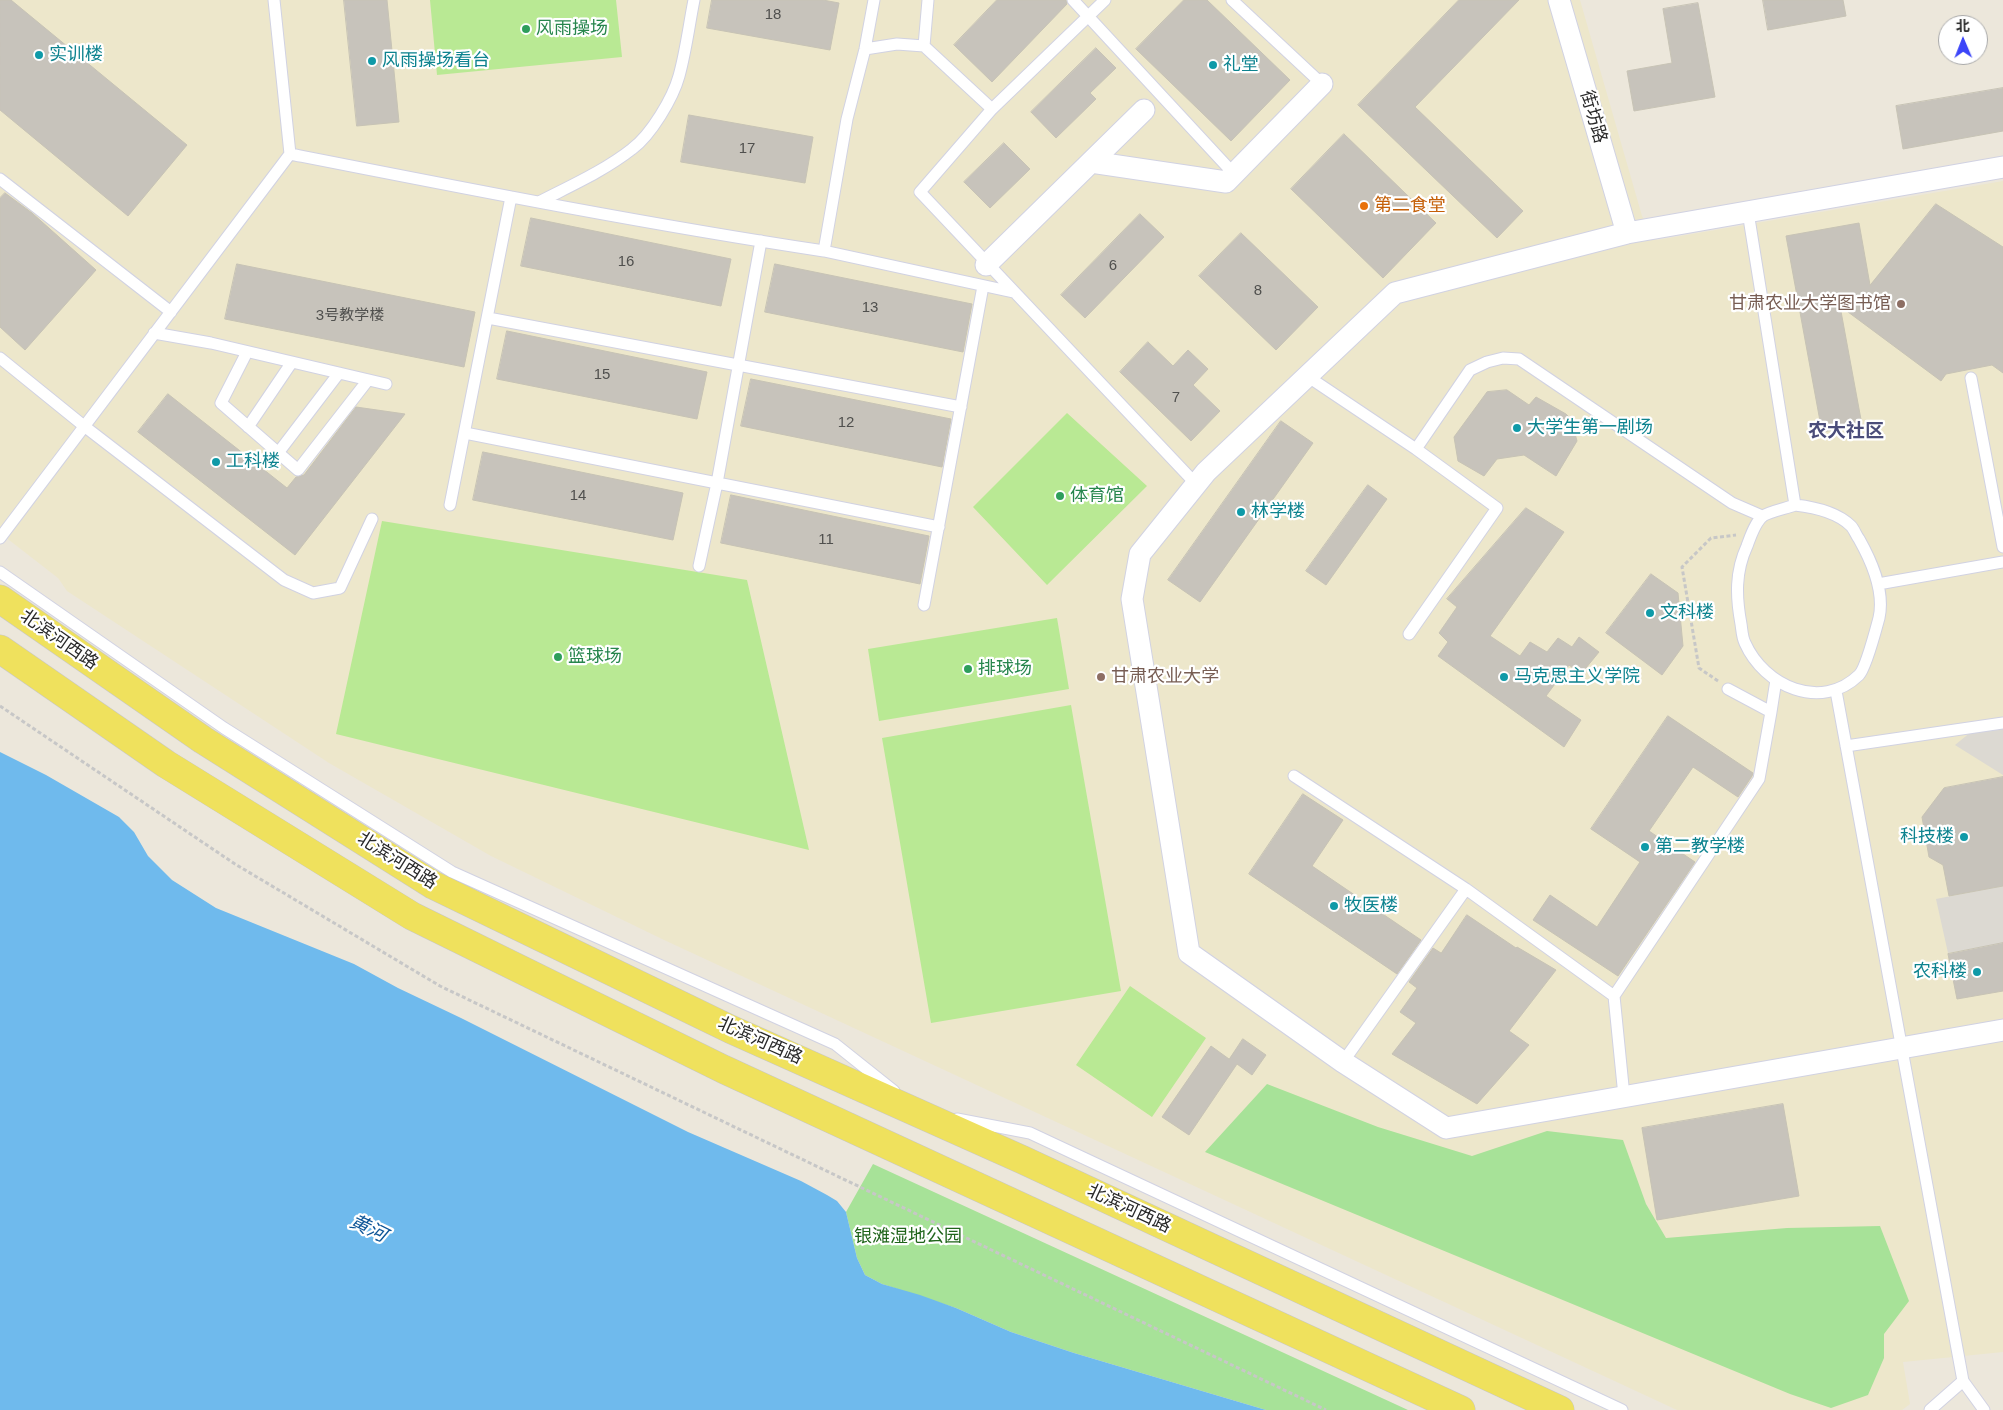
<!DOCTYPE html>
<html>
<head>
<meta charset="utf-8">
<style>
  body { margin:0 }
  #map { position:relative; width:2003px; height:1410px; overflow:hidden; background:#ece7db; font-family:Arial,"Noto Sans SC",sans-serif }
  canvas { display:block }
  .north { position:absolute; left:1938px; top:15px; width:50px; height:50px; box-sizing:border-box; background:#fff; border:1px solid #a9a9a9; border-radius:50%; rotate:359deg; font-size:14px; font-weight:700; line-height:20px; text-align:center; color:#292929 }
  .north::after { content:''; display:block; margin:auto; width:18px; height:22px; background:#3c45f8; clip-path:polygon(50% 0,100% 100%,50% 72%,0 100%) }
</style>
</head>
<body>
<div id="map">
<canvas width="2003" height="1410"></canvas>
<div class="north">北</div>
</div>
<script>
const g = document.querySelector('canvas').getContext('2d');
g.lineJoin = 'round';
function fillPath(path, color) { g.fillStyle = color; g.fill(path, 'evenodd'); }
function stroke(path, color, width, dash) { g.strokeStyle = color; g.lineWidth = width; g.lineCap = dash ? 'butt' : 'round'; g.setLineDash(dash || []); g.stroke(path); }
function drawText(font, color, halo, rows, align = 'center') {
  g.font = font + ' Arial,"Noto Sans SC",sans-serif'; g.lineWidth = 4.5; g.setLineDash([]); g.textBaseline = 'middle'; g.strokeStyle = halo; g.fillStyle = color; for (const [text, x, y, turn = 0] of rows) {
    g.save(); g.translate(x, y); g.rotate((+turn || 0) * Math.PI / 180); g.textAlign = isNaN(turn) ? turn : align; if (halo) g.strokeText(text, 0, 0); g.fillText(text, 0, 0); g.restore();
  }
}
const education = new Path2D(`
  M0,0h1580l62,216 15,24 346,-59v1171l-100,10 7,42 -8,6h-225l-1015,-471 -171,-83 -162,-93 -262,-172 -9,-13 -58,-45z`);
const green = new Path2D(`
  M1267,1084l111,43 94,29 75,-25 76,9 23,64 20,34 121,-10 93,-2 29,75 -25,33v24l-16,37 -37,13 -41,-14 -585,-242z
  M873,1164l535,246h-142l-192,-57 -63,-21 -55,-24 -74,-24 -17,-9 -8,-17 -11,-46z`);
const pitch = new Path2D(`
  M430,0h186l6,57 -185,18z
  M1067,413l80,73 -100,99 -74,-78z
  M382,521l365,59 62,270 -473,-116z
  M1057,618l12,71 -190,32 -11,-72z
  M1071,705l50,286 -190,32 -49,-285z
  M1130,986l76,52 -54,79 -76,-52z`);
const plaza = new Path2D(`
  M2003,720v55l-48,-30 16,-13z
  M2003,886v57l-55,10 -12,-54z`);
const water = new Path2D(`
  M0,752l46,23 73,42 15,15 14,24 24,24 44,28 138,56 44,24 63,30 227,114 113,49 26,14 10,6 9,11 11,46 8,17 17,9 38,11 36,13 55,24 63,21 192,57h-1266z`);
const building = new Path2D(`
  M0,0h11l176,145 -59,71 -128,-106z
  M344,0h43l12,122 -42,4z
  M712,0h111l16,3 -9,47 -123,-22z
  M997,0h69l1,4 -75,78 -38,-37z
  M1184,0h23l83,80 -59,61 -95,-92z
  M1459,0h60l-104,107 108,104 -26,27 -139,-133z
  M1763,0h80l3,16 -78,14z
  M1698,3l17,94 -81,14 -7,-40 45,-8 -9,-54z
  M1096,48l20,20 -26,25 6,6 -40,39 -25,-26z
  M2003,88v43l-100,18 -7,-43z
  M689,115l124,22 -8,46 -124,-21z
  M1344,134l92,89 -53,55 -92,-89z
  M1004,143l26,26 -40,39 -26,-26z
  M5,193l27,20 64,57 -71,80 -25,-23v-129z
  M1936,204l67,43v126l-11,-8 -46,9 -5,7 -101,-75 22,119 -40,7 -36,-196 73,-13 11,62z
  M1140,214l24,23 -79,81 -24,-23z
  M531,218l200,41 -10,47 -200,-40z
  M1241,233l77,74 -42,43 -77,-74z
  M237,264l238,48 -11,55 -239,-48z
  M775,264l197,40 -9,48 -198,-40z
  M507,331l200,41 -10,47 -200,-40z
  M1148,342l25,24 15,-16 20,19 -15,16 27,26 -29,30 -71,-69z
  M751,379l200,40 -9,48 -201,-41z
  M1507,390l22,15 7,-8 30,17 5,5 6,22 -21,35 -32,-21 -27,4 -13,17 -26,-15 -4,-24 33,-45z
  M168,394l119,94 9,-11 8,-2 52,-68 49,7 -110,141 -157,-123z
  M1281,421l32,22 -113,159 -32,-22z
  M483,452l200,41 -10,47 -200,-40z
  M1368,485l19,14 -61,86 -20,-14z
  M731,495l198,41 -9,48 -199,-41z
  M1526,508l38,24 -74,104 30,20 10,-14 17,10 11,-14 14,9 7,-10 20,15 -18,22 -12,-9 -23,31 35,24 -17,27 -126,-91 10,-14 -9,-9 18,-26 -10,-8z
  M1651,574l27,19 5,53 -21,29 -56,-42z
  M1668,716l85,57 -1,3 -14,21 -45,-30 -44,64 46,31 -77,114 -85,-56 17,-25 47,32 43,-65 -49,-33z
  M2003,777v109l-54,10 -6,-31 -14,-8 -7,-40 22,-29z
  M1303,794l40,26 -31,46 109,74 -24,34 -148,-100z
  M1467,915l49,33 1,-1 39,23 -47,61 20,14 -52,59 -85,-50 24,-31 -16,-11 17,-24 -8,-6 24,-34 8,5z
  M2003,943v48l-46,8 -9,-45z
  M1243,1039l23,16 -14,20 -15,-11 -48,71 -27,-18 49,-71 18,13z
  M1783,1104l16,92 -142,24 -15,-92z`);
const path = new Path2D(`
  M1718,681l-19,-13 -17,-101 29,-29 25,-3
  M0,706l235,158 205,122 886,424`);
const lane = new Path2D(`
  M1073,0l161,174
  M1232,0l90,84
  M924,46l4,-46
  M865,49l32,-5 27,2 68,63 -72,83 276,292
  M992,109l113,-109
  M290,154c178,35 355,70 534,97l23,-132 18,-70 9,-49
  M0,179l171,133
  M539,202c31,-16 65,-31 93,-53 19,-14 41,-51 47,-73 7,-25 10,-51 15,-76
  M1748,212l47,293
  M824,251l189,41
  M488,318l473,89
  M154,333l57,10 175,41
  M247,352l-26,51 77,67 70,-90
  M0,358l84,68 200,154 29,13 27,-5 32,-69
  M1307,376l109,73 81,59 -88,126
  M1971,378l32,169
  M248,427l44,-65
  M465,433l474,94
  M1416,449l54,-79 17,-8 16,-4 16,1 213,144 30,13
  M278,453l61,-80
  M450,505l61,-308
  M1795,505c18,2 42,7 56,21 3,3 5,9 8,13 13,23 26,52 20,79 -3,11 -13,50 -20,57 -38,37 -95,11 -114,-32 -3,-6 -3,-13 -4,-19 -5,-27 -6,-52 6,-78 3,-8 8,-24 16,-30 5,-4 24,-8 32,-11z
  M0,538l290,-384 -16,-154
  M699,566l18,-83 44,-242
  M0,572l224,156 228,144 383,172 59,47
  M1878,584l125,-22
  M924,605l59,-319
  M1728,689l43,23 5,-32
  M1836,691l127,690
  M1846,746l157,-23
  M1294,776l172,113 148,107 145,-217 12,-67
  M1614,996l10,100
  M1343,1062l123,-173
  M957,1119l73,14 592,277
  M1930,1410l33,-29 21,29`);
const street = new Path2D(`
  M1559,0l68,233
  M1091,162l135,20 96,-98
  M2003,167l-376,66 -232,60 -189,179 -66,82 -8,45 57,354 154,109 103,66 557,-98
  M986,265l158,-155`);
const primary = new Path2D(`
  M0,599l203,141 230,145 297,144 293,131 537,250
  M0,649l166,115 246,152 311,153 738,341`);
const markers = [
  [526,29,5,"#2e9e5b"],
  [39,55,5,"#0f9aa8"],
  [372,61,5,"#0f9aa8"],
  [1213,65,5,"#0f9aa8"],
  [1364,206,5,"#e8710a"],
  [1901,304,5,"#8d6e63"],
  [1517,428,5,"#0f9aa8"],
  [216,462,5,"#0f9aa8"],
  [1060,496,5,"#2e9e5b"],
  [1241,512,5,"#0f9aa8"],
  [1650,613,5,"#0f9aa8"],
  [558,657,5,"#2e9e5b"],
  [968,669,5,"#2e9e5b"],
  [1101,677,5,"#8d6e63"],
  [1504,677,5,"#0f9aa8"],
  [1964,837,5,"#0f9aa8"],
  [1645,847,5,"#0f9aa8"],
  [1334,906,5,"#0f9aa8"],
  [1977,972,5,"#0f9aa8"]
];
const numberNames = [
  ["18",773,15],
  ["17",747,149],
  ["16",626,262],
  ["6",1113,266],
  ["8",1258,291],
  ["13",870,308],
  ["3号教学楼",350,316],
  ["15",602,375],
  ["7",1176,398],
  ["12",846,423],
  ["14",578,496],
  ["11",826,540]
];
const leisureNames = [
  ["风雨操场",536,29],
  ["体育馆",1070,496],
  ["篮球场",568,657],
  ["排球场",978,669]
];
const cultureNames = [
  ["实训楼",49,55],
  ["风雨操场看台",382,61],
  ["礼堂",1223,65],
  ["大学生第一剧场",1527,428],
  ["工科楼",226,462],
  ["林学楼",1251,512],
  ["文科楼",1660,613],
  ["马克思主义学院",1514,677],
  ["科技楼",1954,837,"right"],
  ["第二教学楼",1655,847],
  ["牧医楼",1344,906],
  ["农科楼",1967,972,"right"]
];
const streetNames = [
  ["街坊路",1593,117,74],
  ["北滨河西路",59,640,35],
  ["北滨河西路",397,861,32],
  ["北滨河西路",760,1041,24],
  ["北滨河西路",1129,1209,25]
];
const foodNames = [
  ["第二食堂",1374,206]
];
const educationNames = [
  ["甘肃农业大学图书馆",1891,304],
  ["甘肃农业大学",1111,677,"left"]
];
const parkNames = [
  ["银滩湿地公园",908,1237]
];
const neighbourhoodNames = [
  ["农大社区",1846,432]
];
const waterNames = [
  ["黄河",368,1229,26]
];
fillPath(education, '#ede7cb');
fillPath(green, '#a7e298');
fillPath(pitch, '#b9e994');
fillPath(plaza, '#dcd9d2');
fillPath(water, '#6fbaed');
fillPath(building, '#c7c3bb');
stroke(building, '#c7c3b5', 1);
stroke(lane, '#d1d2e2', 13);
stroke(street, '#d1d2e2', 23);
stroke(primary, '#c7c7c7', 29);
stroke(path, '#c7c7c7', 3, [4, 2.5]);
stroke(lane, '#fff', 11);
stroke(street, '#fff', 21);
stroke(primary, '#efe15d', 28);
for (const [x, y, r, color] of markers) { const dot = new Path2D(); dot.arc(x, y, r, 0, 2 * Math.PI); g.fillStyle = color; g.fill(dot); stroke(dot, '#fff', 2); }
drawText('15px', '#50504e', null, numberNames);
drawText('18px', '#27864d', '#fff', leisureNames, 'left');
drawText('18px', '#0d838f', '#fff', cultureNames, 'left');
drawText('18px', '#292929', '#fff', streetNames);
drawText('18px', '#c56008', '#fff', foodNames, 'left');
drawText('18px', '#785e54', '#fff', educationNames, 'right');
drawText('18px', '#20651b', '#fff', parkNames);
drawText('bold 19px', '#4a4c7a', '#fff', neighbourhoodNames);
drawText('italic 19px', '#0f5698', '#fff', waterNames);
</script>
</body>
</html>
